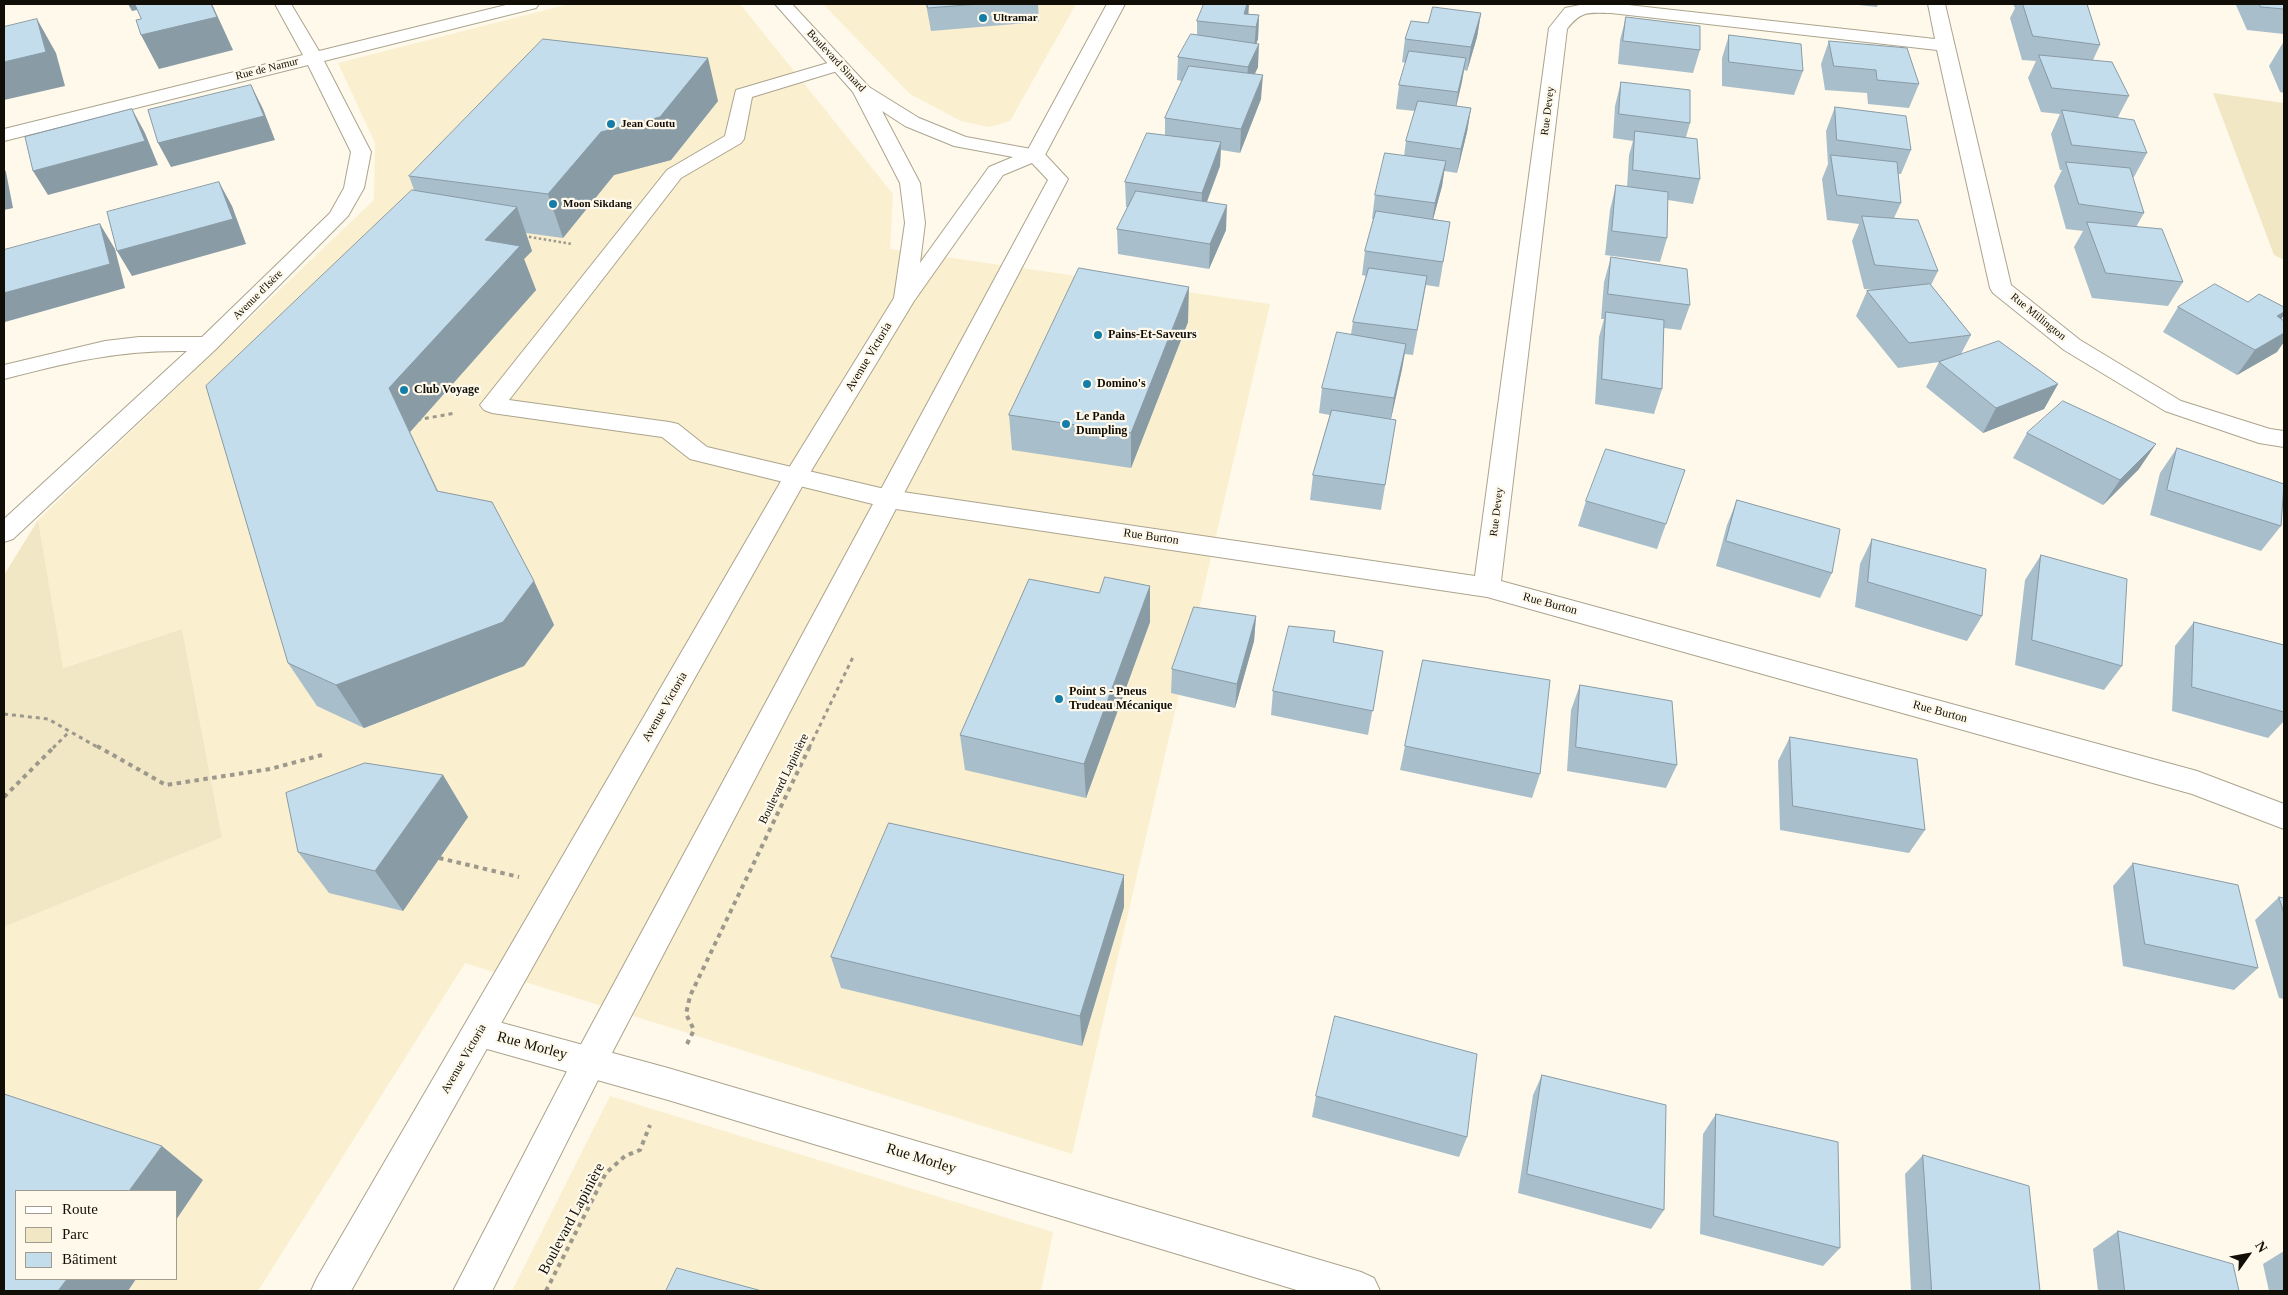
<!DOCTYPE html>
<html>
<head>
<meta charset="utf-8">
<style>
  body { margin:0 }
  #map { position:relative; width:2288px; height:1295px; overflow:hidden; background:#fef9eb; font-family:Georgia,serif }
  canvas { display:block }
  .frame { position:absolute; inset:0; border:5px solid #100e06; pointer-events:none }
  .legend { position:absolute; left:15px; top:1190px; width:162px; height:90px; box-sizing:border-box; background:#fef9eb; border:1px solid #9f9b8f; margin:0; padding:6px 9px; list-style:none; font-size:15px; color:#100e06 }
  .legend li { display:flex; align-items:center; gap:10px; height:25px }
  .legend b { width:25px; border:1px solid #9f9b8f }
  .north { position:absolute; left:2223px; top:1230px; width:50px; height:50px; -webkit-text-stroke:4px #fef9eb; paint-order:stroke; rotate:58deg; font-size:14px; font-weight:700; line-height:20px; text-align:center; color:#100e06 }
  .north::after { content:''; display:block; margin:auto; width:18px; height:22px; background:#100e06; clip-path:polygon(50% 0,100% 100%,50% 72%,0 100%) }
</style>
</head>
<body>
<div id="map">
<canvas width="2288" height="1295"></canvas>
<div class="frame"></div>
<ul class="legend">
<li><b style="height:6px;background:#fff"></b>Route</li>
<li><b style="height:14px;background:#f2e7c5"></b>Parc</li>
<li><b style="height:14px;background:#c4ddec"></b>Bâtiment</li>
</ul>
<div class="north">N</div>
</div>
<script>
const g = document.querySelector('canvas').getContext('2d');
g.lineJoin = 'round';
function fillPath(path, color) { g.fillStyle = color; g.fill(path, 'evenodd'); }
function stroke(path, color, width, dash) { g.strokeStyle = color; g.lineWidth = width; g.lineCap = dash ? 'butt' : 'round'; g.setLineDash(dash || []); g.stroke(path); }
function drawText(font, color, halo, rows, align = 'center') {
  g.font = font + ' Georgia,serif'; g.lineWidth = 4.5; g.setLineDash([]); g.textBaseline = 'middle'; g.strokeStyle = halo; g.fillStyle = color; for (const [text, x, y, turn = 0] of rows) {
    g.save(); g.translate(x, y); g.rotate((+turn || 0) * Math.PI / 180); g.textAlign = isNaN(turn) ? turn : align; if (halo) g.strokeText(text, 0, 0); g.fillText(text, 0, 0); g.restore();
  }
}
const built = new Path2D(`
  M569,4h171l153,190 -3,55 380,55 -198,850 -607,-191 -207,328h-254v-364l218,-91 -40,-207 -120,39 -24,-148 336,-320 1,-57 -37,-80zM16,1191h160v88h-160z
  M823,4h253l-66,117 -21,6 -28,-6 -51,-27z
  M610,1096l443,136 -12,59h-529z`);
const green = new Path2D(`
  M2213,93l71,10v157l-10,-5z
  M38,520l25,148 119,-39 40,208 -218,90v-352z`);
const pathFar2 = new Path2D(`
  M524,236l48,8`);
const pathFar1 = new Path2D(`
  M417,420l38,-7
  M4,714l44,5 51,29
  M53,748l17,-17
  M809,748l45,-93`);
const path = new Path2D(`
  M97,746l69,39 104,-16 52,-14
  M4,797l51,-51
  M439,858l80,19
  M687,1044l7,-14 -8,-16 4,-18 120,-250
  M546,1291l60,-118 19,-17 15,-6 10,-25`);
const minor = new Path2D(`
  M275,4h16l28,47 191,-47h29l-3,4 -212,53 47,91 -7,36 -16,28 -132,133 -203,190 -9,3v-23l183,-168c-68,-1 -118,11 -183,28v-14l101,-24 34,-4h63l128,-124 14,-25 7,-36 -43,-87 -304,76v-12l299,-74z
  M1107,4h18l-80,151 -3,4h-14l-3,-4z
  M1585,4h34l316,35 -7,-35h17l66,281 69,55 101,61 89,28 14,2v16l-25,-4 -94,-32 -101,-61 -71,-57 -3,-5 -53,-238 -326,-37c-23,0 -29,-3 -44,16l-66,552 696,190 87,33v25l-92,-35 -705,-197 -598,-89 -199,-49 -28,-22 -170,-24 -8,-3 -4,-5 187,-235 58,-34 11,-46 102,-30 6,1 3,4 -3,4 -92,28 -8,42 -3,4 -60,35 -172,222 160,22 9,2 29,23 182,43 586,86 74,-548 16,-20z
  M480,1017l188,51 693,204 13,6 6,13h-80l-632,-191 -188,-53 -12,-4 -5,-11 5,-11z`);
const major = new Path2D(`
  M775,4h17l77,83 50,31 47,19 76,14 26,28 -466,893 -110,219h-39l125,-241 470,-870 -16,-17 -29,12 -89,126 -106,175 -457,815h-40l6,-13 467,-802 110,-178 11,-75 -5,-40 -47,-91zM882,111l23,15 49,20 59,11 -24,10 -69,96 5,-40 -5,-40z`);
const wall = new Path2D(`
  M926,4h112l1,18 -108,9z
  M1849,4h29l-1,3z
  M2013,4h74l13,41 -7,15 36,36 -11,21 29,36 -13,24h-2l12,36 -8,14 47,55 -15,24 -76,-8 -18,-51 9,-16 -17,-2 -12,-43 8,-16h-2l-9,-36 9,-20 -19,-2 -13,-34 8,-17 -14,-1 -12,-42 5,-10z
  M2236,4h48v30l-37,-4 -11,-25z
  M1481,13l-4,24 -10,34 -3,-1 -8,36 15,2 -4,24 -10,41 -13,-2 -2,15 -9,33 17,3 -11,65 -13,-2 -13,70 -8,-1 -3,15 -11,50 5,1 -15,90 -71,-10 3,-25 17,-60 -11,-2 3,-25 29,-54 2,-12 13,-46 -4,-1 3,-24 9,-32h-2l3,-24 29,-39 2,-15 9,-30 -19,-2 3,-24 7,-22 -4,-1 3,-23 23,-16z
  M1248,14l11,1 -1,24 -2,5 2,23 -3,7 6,25 -21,54 -19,-3 -1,16 -13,36 19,28 -17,39 -91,-15 -1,-25 11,-22h-2l-1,-25 40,-47v-17l17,-37 -5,-1 1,-23 19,-22v-14z
  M1626,17l74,33 -7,23 -75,-9 2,-24z
  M1729,35l74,36 -9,24 -72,-9v-28z
  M1829,41l90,43 -10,24 -41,-4 -1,-11 -42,-3 -4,-26z
  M2284,41v52l-4,-1 -11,-26z
  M1621,82l69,41 -4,14 14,42 -7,25 -25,-4 -1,38 -7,24 -55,-7 5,-45 6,-25 11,2 2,-32 4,-14 -20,-3 2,-32z
  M718,101l-47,59 -57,15 -51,63 -37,-5 6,18 -8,8 12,31 -126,142 28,59 96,90 20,44 -30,41 -160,62 -47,-22 -29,-43 126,-473 -5,-14z
  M1835,107l76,43 -10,24h-3l3,29 -7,15 44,53 -7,14 40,50 -10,19 97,30 -14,25 -61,24 -57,-46 13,-25 -41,6 -42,-52 11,-25 7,-1 -10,-1 -12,-48 7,-17 -32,-4 -5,-41 6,-15 -2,-33z
  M1611,257l79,48 -9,25 -17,-2 -2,61 -8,25 -59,-10 4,-67 5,-18h-3l3,-37z
  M2248,302l36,13 -3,4 -4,33 -40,23 -74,-43 15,-25z
  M1188,322l-57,146 -119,-18 -3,-35z
  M2027,433l112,36 -36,36 -90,-47z
  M2177,448l104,78 -20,25 -111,-36 10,-42z
  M1737,500l95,73 -12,25 -104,-32 11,-41z
  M1586,501l80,23 -9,25 -79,-23z
  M1872,539l110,77 -15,25 -112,-34 5,-43z
  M2041,555l81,111 -18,24 -89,-25 10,-85z
  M1256,616l-2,25 -19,67 -64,-15 1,-24z
  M1150,622l-64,176 -121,-28 -5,-35z
  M2194,622l90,23v76l-16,17 -96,-27 3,-65z
  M1335,631l-1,11 49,9 -15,84 -97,-20 2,-24z
  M1423,660l117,114 -8,24 -132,-28z
  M1580,685l97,80 -11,23 -99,-17 4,-61z
  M1790,737l135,93 -16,23 -129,-23 -2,-69z
  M443,775l25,42 -65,94 -74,-18 -31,-41z
  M2133,863l125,105 -24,22 -111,-24 -10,-80z
  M2279,897l5,1v101l-5,-1 -24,-78z
  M1124,907l-42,139 -241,-58 -10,-31z
  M1542,1075l122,135 -13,19 -133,-36 15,-98z
  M1316,1096l151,41 -8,20 -147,-40z
  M1716,1114l124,134 -17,18 -123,-32 3,-100z
  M1923,1155l117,136h-129l-6,-117z
  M2118,1231l121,60h-141l-5,-42z
  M2284,1251v40h-15l-6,-27z`);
const shadedWall = new Path2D(`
  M128,4h10l3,5 -9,2z
  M211,4h1l21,46 -74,19 -18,-34z
  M1247,4h2l-1,18 -4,-8z
  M1481,13l-4,24 -10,34 4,-24z
  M1259,15l-1,24 -4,11 2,-23z
  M37,19l19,34 9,33 -61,14v-38z
  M1259,44l-1,23 -12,24 2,-24z
  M708,58l10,43 -47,59 -57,15 -51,63 -15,-44 53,-62z
  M1466,58l-4,24 -8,34 4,-24z
  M1263,75l-2,24 -21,54 1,-24z
  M251,85l12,24 12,31 -104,27 -13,-24z
  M1471,108l-4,24 -10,41 4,-24z
  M132,109l13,24 13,32 -110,30 -15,-24z
  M1221,142l-1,24 -19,51 1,-24z
  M1446,161l-4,25 -11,41 4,-24z
  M4,168l2,4 7,36 -9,2z
  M219,182l13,24 14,38 -114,32 -15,-25z
  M1227,205l-1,25 -17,39 1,-25z
  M517,207l15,44 -8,8 12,31 -126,142 49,104 -70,-148 96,-148z
  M100,224l15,25 10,39 -120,34 -1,-1v-28z
  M1189,287l-1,35 -57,146v-35z
  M2284,312v3l-13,19 6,-18z
  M2284,333v9l-7,10 -40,23 18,-25z
  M1406,344l-4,25 -12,54 4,-25z
  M2058,384l-14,25 -61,24 13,-25z
  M2156,444l-17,25 -36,36 17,-25z
  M534,581l20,44 -30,41 -160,62 -28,-43z
  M1150,586v36l-64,176 -2,-34z
  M1256,616l-2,25 -19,67 2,-24z
  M443,775l25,42 -65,94 -28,-40z
  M1124,875v32l-42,139 -2,-30z
  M162,1146l41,34 -27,40v-29h-47z
  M67,1279h69l-8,12h-70z`);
const building = new Path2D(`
  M135,4h76l6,13 -76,18 -5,-15 5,-1z
  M927,4h52l-51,4z
  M1204,4h43l-3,10 15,1 -3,12 -59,-6z
  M2023,4h64l13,41 -67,-9z
  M2259,4h25v5l-23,-2z
  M1433,7l48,6 -10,34 -66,-8 6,-18 17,2z
  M1626,17l74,9v24l-77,-9z
  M37,19l9,33 -42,10v-35z
  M1191,34l68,10 -11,23 -70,-10z
  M1729,35l72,9 2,27 -74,-9z
  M543,39l165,19 -48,59 -59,15 -53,62 -139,-18z
  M1829,41l78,7 12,36 -42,-4 -1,-10 -42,-4z
  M1409,51l57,7 -8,34 -59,-7z
  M2039,55l73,7 17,34 -77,-8z
  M1189,66l74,9 -22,54 -76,-11z
  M1621,82l69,8v33l-71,-9z
  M251,85l13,31 -106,27 -10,-33z
  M1418,101l53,7 -10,41 -55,-8z
  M1835,107l71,9 5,34 -74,-10z
  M132,109l13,32 -112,30 -8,-34z
  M2062,110l72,10 13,33 -75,-8z
  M1635,131l62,8 3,40 -67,-9z
  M1147,133l74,9 -19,51 -77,-11z
  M1385,153l61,8 -11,42 -60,-8z
  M1831,155l66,7 4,41 -64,-8z
  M2066,162l64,6 14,45 -65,-9z
  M219,182l14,37 -116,32 -10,-39z
  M1616,185l52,7 -1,46 -55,-7z
  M412,190l105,17 -32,33 35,6 -131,142 48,103 55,11 42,79 -31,41 -167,63 -48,-22 -82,-277z
  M1136,191l91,14 -17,39 -93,-15z
  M1376,211l74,11 -7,40 -78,-11z
  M1862,216l56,4 20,51 -63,-6z
  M2087,222l75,7 21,53 -77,-9z
  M100,224l10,40 -106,29v-43z
  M1611,257l76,12 3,36 -82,-11z
  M1079,268l110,19 -58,146 -122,-18z
  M1369,268l58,8 -10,54 -64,-8z
  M1930,284l41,51 -62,8 -42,-52z
  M2215,284l33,18 11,-8 25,13v5l-7,4 7,5v12l-29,17 -77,-43z
  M1606,312l58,8 -2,69 -60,-10z
  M1337,332l69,12 -12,54 -72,-10z
  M1999,341l59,43 -62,24 -57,-46z
  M2063,401l93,43 -36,36 -93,-47z
  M1332,410l64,10 -11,65 -72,-10z
  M2177,448l107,36 -3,42 -114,-36z
  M1606,449l79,21 -19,54 -80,-23z
  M1737,500l103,29 -8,44 -106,-32z
  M1872,539l114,30 -4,47 -114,-34z
  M2041,555l86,24 -5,87 -90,-26z
  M1105,577l45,9 -66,178 -124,-29 69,-156 70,14z
  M1194,607l62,9 -19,68 -65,-15z
  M2194,622l90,23v67l-92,-25z
  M1289,626l46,5 -2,11 50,9 -10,60 -100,-20z
  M1423,660l127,20 -10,94 -135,-28z
  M1580,685l92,16 5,64 -101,-18z
  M1790,737l127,22 8,71 -132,-24z
  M365,763l78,12 -68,96 -77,-19 -12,-59z
  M889,823l235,52 -44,141 -249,-59z
  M2133,863l105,22 20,83 -113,-24z
  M2279,897l5,1v15z
  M1335,1016l142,38 -10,83 -151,-41z
  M1542,1075l124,30 -2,105 -137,-36z
  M4,1094l158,52 -33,45h-113v88h51l-9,12h-54z
  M1716,1114l122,28 2,106 -126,-32z
  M1923,1155l106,31 11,105h-108z
  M2118,1231l115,33 6,27h-114z
  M677,1268l85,23h-96z`);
const markers = [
  [983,18,5,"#157ea8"],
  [611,124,5,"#157ea8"],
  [553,204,5,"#157ea8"],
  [1098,335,5,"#157ea8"],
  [1087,384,5,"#157ea8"],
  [404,390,5,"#157ea8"],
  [1066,424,5,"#157ea8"],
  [1059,699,5,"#157ea8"]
];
const farPoinames = [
  ["Ultramar",993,18],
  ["Jean Coutu",621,124],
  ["Moon Sikdang",563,204]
];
const farStreetnames = [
  ["Boulevard Simard",836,61,47],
  ["Rue de Namur",267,69,-14],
  ["Rue Devey",1548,111,-83],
  ["Avenue d'Isère",258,295,-45],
  ["Rue Millington",2038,317,39],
  ["Rue Devey",1497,512,-83]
];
const poiNames = [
  ["Pains-Et-Saveurs",1108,335],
  ["Domino's",1097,384],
  ["Club Voyage",414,390],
  ["Le Panda",1076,417],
  ["Dumpling",1076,431],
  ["Point S - Pneus",1069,692],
  ["Trudeau Mécanique",1069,706]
];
const streetNames = [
  ["Avenue Victoria",869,357,-59],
  ["Rue Burton",1151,537,8],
  ["Rue Burton",1550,604,15],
  ["Avenue Victoria",665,707,-60],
  ["Rue Burton",1940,712,15],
  ["Boulevard Lapinière",784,779,-64],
  ["Avenue Victoria",464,1059,-60]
];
const nearStreetnames = [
  ["Rue Morley",532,1046,15],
  ["Rue Morley",921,1159,17],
  ["Boulevard Lapinière",572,1219,-62]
];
fillPath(built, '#faefcf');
fillPath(green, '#f2e7c5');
stroke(minor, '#aca48d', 2);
stroke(major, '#aca48d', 2);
stroke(pathFar2, '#9c988c', 2.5, [2.5, 2.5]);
stroke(pathFar1, '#9c988c', 3, [4, 4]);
stroke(path, '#9c988c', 4, [4.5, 4.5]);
fillPath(minor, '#fff');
fillPath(major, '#fff');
fillPath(wall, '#a9becb');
fillPath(shadedWall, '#899ba5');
fillPath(building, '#c4ddec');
stroke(building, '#899ba5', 1);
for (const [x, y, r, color] of markers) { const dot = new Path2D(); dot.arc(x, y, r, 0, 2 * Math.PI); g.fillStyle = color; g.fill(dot); stroke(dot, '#fef9eb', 2); }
drawText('bold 11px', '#100e06', '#fef9eb', farPoinames, 'left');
drawText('11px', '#100e06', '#fef9eb', farStreetnames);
drawText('bold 12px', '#100e06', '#fef9eb', poiNames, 'left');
drawText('12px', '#100e06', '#fef9eb', streetNames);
drawText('15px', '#100e06', '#fef9eb', nearStreetnames);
</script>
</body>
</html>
